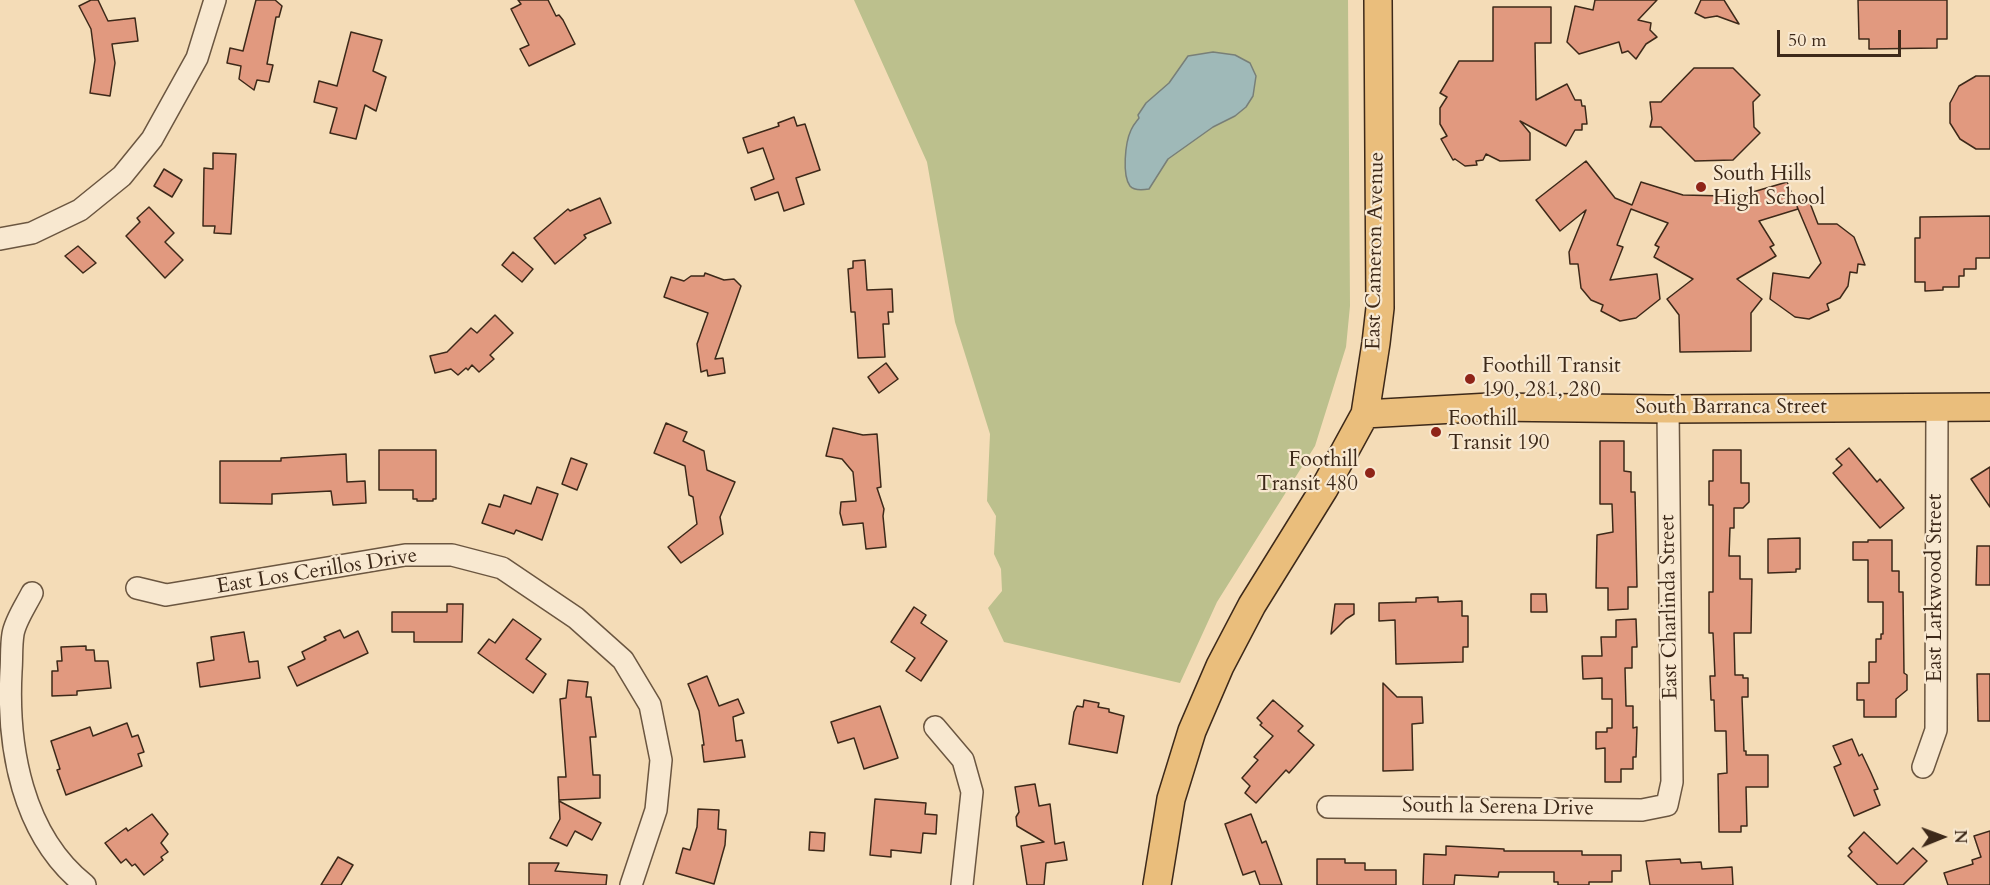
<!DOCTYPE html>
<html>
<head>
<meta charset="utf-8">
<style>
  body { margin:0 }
  #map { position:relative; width:1990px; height:885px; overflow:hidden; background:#f4dcb7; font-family:Cardo,serif }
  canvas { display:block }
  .north { position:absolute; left:1912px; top:807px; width:60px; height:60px; -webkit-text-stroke:4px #f8e8d0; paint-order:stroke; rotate:89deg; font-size:16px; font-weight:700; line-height:24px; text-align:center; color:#3d2919 }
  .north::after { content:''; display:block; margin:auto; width:21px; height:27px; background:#3d2919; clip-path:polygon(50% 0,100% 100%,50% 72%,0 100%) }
  .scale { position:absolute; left:1777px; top:30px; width:124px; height:27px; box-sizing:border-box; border:3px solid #3d2919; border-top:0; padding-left:8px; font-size:18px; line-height:21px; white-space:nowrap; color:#3d2919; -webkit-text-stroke:4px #f8e8d0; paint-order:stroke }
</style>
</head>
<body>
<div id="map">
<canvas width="1990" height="885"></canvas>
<div class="north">N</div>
<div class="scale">50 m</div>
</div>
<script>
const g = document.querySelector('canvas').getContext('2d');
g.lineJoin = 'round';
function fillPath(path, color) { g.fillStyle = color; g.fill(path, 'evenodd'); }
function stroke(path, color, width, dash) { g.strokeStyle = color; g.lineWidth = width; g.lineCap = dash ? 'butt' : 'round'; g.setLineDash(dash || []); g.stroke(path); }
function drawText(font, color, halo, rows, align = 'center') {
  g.font = font + ' Cardo,serif'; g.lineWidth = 4.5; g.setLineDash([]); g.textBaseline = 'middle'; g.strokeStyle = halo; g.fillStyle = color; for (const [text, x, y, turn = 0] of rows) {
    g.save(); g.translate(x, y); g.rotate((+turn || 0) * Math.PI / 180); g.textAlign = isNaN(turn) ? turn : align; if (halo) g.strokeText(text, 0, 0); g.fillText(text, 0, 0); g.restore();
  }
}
const green = new Path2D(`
  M854,0h494l2,306 -4,41 -31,99 -98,156 -37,81 -176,-41 -16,-34 14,-17 -1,-22 -7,-15 2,-38 -9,-15 3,-67 -35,-112 -28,-160z`);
const water = new Path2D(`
  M1213,52l22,3 15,8 6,13 -3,20 -7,11 -11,9 -22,11 -45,32 -19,30c-6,1 -15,2 -19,-3 -8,-11 -5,-43 1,-56 2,-5 5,-8 8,-12l-1,-3 8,-12 23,-20 19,-27z`);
const building = new Path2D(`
  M91,0h7l10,21 27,-3 3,23 -26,3 3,19 -5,33 -20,-3 5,-33 -4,-31 -12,-23z
  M256,0h19l7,6 -3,11h-3l-9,47 6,1 -4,17 -12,-2 -3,10 -15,-11 2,-13 -14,-3 3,-15 13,3z
  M518,0h30l8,16 3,-1 4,5 12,24 -46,22 -9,-17 9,-4 -18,-36 10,-5z
  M1595,0h62l-19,20 13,3 -1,7 7,7 -11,7 -10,15 -8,-8 -6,2 -3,-11 -40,12 -12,-12 8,-36 18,4z
  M1701,0h23l15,24 -22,-8 -12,2 -10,-5z
  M1858,0h89v39h-10v9l-68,1v-10h-10z
  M1493,7h58v36h-16l1,57 31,-16 8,16h6l1,6h3l2,18h-5v6h-7l-9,16 -46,-25 10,12v27l-30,1 -14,-7 -3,6 -7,1 1,4 -12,1 -10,-7 -2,1 -12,-21 6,-3 -7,-12v-16l7,-11 -7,-4 19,-32h34z
  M351,32l31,8 -9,31 13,6 -10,34 -11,-6 -9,34 -26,-6 7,-25 -23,-6 5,-21 18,5z
  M1694,68h39l27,27 -7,7 1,25 6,6 -27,27 -38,1 -34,-34h-11l2,-8 -2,-17h11z
  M1976,76h14v73h-14l-16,-10 -10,-16v-20l9,-17z
  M794,117l3,9 8,-2 15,46 -24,8 8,26 -20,7 -6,-19 -23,8 -4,-12 23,-9 -11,-31 -15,5 -5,-15 36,-12 -1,-3z
  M213,153l23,1 -5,80 -17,-1 1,-7h-12l1,-58 9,1z
  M1586,161l29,37 17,7 9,-23 42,13 42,1 21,-2 41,-12 9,21 12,-5 10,26h19l17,13 11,28 -7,-1 -1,9 -7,-1 -2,14 -8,12 -13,6 2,6 -20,9 -14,-2 -25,-18 3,-26 36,5 12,-15 -25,-59 2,5 -39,12 15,24 -4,2 6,9 -39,23 25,20 -11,14v38l-71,1 -1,-37 -12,-16 26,-20 -39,-22 5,-10 -4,-2 13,-22 -37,-14 -14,36 6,2 -13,33 47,-6 3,25 -24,19 -16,3 -19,-10 2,-6 -12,-5 -10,-12 -3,-24h-8l-1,-12 17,-42 -26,21 -24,-31z
  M164,169l18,11 -10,17 -18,-11z
  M600,198l11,25 -27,12 2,3 -31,26 -21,-26 34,-29 2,2z
  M149,207l25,26 -9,9 18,18 -18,18 -39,-42 14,-14 -3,-4z
  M1990,216v42h-14v11h-12v7h-5v11h-16v3l-18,1v-9h-10v-44h5v-21z
  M78,246l18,17 -13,10 -18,-17z
  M513,252l20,17 -11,13 -20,-17z
  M865,260l2,30 25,-1 1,23h-5l1,12h-6l2,33 -27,1 -3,-46h-4l-3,-43 5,-1v-7z
  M705,273l19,7 10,-1 7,7 -26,73 8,-1 2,15 -17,3 -1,-6 -6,2 -4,-28 11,-31 -44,-16 7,-20 13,4 7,-5h13z
  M495,315l18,18 -23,22 4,4 -15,13 -7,-7 -4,5 -2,-2 -8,7 -7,-6 -16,4 -5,-17 17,-4 24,-24 6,5z
  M886,363l12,16 -19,14 -11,-16z
  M666,423l21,9 -4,9 21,10 3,19 28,12 -15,35 3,17 -42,29 -13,-16 29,-23 -4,-27 -4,-2 -4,-29 -31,-13z
  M833,428l30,7 14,-1 4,53 -4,1 7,21 -1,7 3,31 -20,2 -3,-26 -20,2 -3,-12 1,-11 15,-1 -3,-29 -11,-13 -16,-3z
  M1600,441h24v30l7,1v20h4l2,95h-9v22l-20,1v-22h-12l1,-53 16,-3 -1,-28h-12z
  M1849,448l28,34 3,-3 24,29 -24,20 -47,-55 9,-8 -6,-6z
  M379,450h57v49h-3v2h-16v-2h-4v-9h-34z
  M1713,450h28v33h8v19l-6,6h-9v20h-4l-1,28h11v23h12l-1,54h-17l1,42h8v3h5v19h-6l2,54h2v4h22v32h-22l1,39h-6v6h-22l-1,-58 9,-1 -1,-42h-11l-1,-31h-3l-1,-24h5l-2,-43h-4v-41h4v-87h-4v-24h4z
  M346,454l1,28 18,-1 1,22 -33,2 -2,-14 -59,3v10l-52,-1v-42h61v-3z
  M571,458l16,6 -10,26 -15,-6z
  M1990,467v40l-19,-28z
  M537,487l21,7 -16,46 -26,-10 -2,4 -32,-11 7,-19 11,3 4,-12 27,9z
  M1800,538v31h-4v3l-28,1v-34z
  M1868,540h24v31h7v21h4l1,81 3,2v15l-11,9v18h-32v-17h-7v-17h12v-21h7v-23h5v-5h2v-32h-15v-42h-15v-18h15z
  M1977,546h13v39h-14z
  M1531,594h15l1,18h-16z
  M1438,597v5l24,-1v15h6v31h-5v15l-67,2 -1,-44 -16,1v-18l37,-1v-4z
  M447,604h16l-1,38h-48v-10h-22v-20h55z
  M1335,604h19v10l-8,5 -15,15z
  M914,607l12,8 -5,8 26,18 -26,40 -15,-10 9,-13 -24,-16z
  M513,619l28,20 -15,20 20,15 -13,19 -55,-40 11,-14 6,4z
  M1636,619l1,28h-5v21h-7l1,38h7v22l4,-1 -1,30h-3v12h-12v13h-16v-34l-9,1v-17h11v-4h5v-29h-10v-21l-19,1 -1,-23h20l-1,-19h15v-17z
  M340,630l4,8 14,-7 10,22 -71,33 -9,-19 17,-8 -3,-7 24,-12 -2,-3z
  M244,632l5,30 9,-1 2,17 -60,9 -3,-24 17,-3 -3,-23z
  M86,646v4h8l1,11h13l3,27 -34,3v4l-25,1v-25h6l-1,-10h5l-1,-14z
  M1977,674h13v47h-12z
  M707,676l12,30 19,-7 6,14 -11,4 3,24 6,-1 3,17 -41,5 -2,-17h2l-5,-34 -11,-27z
  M568,680l20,2 -2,15h5l5,40h-6l3,38h7v23l-41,2 -1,-23h8l-6,-78 6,-1z
  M1383,683l14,14h25l1,26 -11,1 1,46 -30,1z
  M1084,700l15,3 -1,4 11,2v3l15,4 -7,37 -48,-9 5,-32 3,-6 6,1z
  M1273,700l30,26 -5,5 16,14 -25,28 -3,-3 -30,33 -11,-10 5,-7 -8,-8 16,-18 -4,-3 19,-21 -13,-11 2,-2 -5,-5z
  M880,706l18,52 -34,11 -10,-31 -16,5 -7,-21z
  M127,723l5,14 6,-2 6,17 -6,2 4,12 -76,29 -9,-25 3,-1 -9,-28 39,-14 3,9z
  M1852,739l7,17 3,-2 9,19 7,16 -4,1 6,15 -26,11 -20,-49 7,-3 -8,-18z
  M1035,784l4,22 11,-2 5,40 9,-2 3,18 -21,3 -2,22h-17l-6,-39 23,-4 -27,-16 -1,-9 3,-5 -4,-25z
  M875,799l51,4 -1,11 12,1 -1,19 -13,-1 -2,20 -30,-3v7l-21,-2z
  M559,801l42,22 -9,17 -17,-9 -8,15 -17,-8 10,-19z
  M698,809l21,1 -1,19 8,1 -1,15 -11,39 -38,-11 7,-25 7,2 7,-23z
  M152,814l16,20 -7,9 7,9 -7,5 2,3 -19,15 -9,-11 -3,2 -6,-7 -5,4 -16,-20 21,-15 2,3z
  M1251,814l11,29 4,-2 16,44h-22l-5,-14 -12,4 -18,-51z
  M1990,831v54h-42l-4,-12 29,-9 -1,-4 9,-3 -7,-21z
  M810,832l15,1 -1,18 -15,-1z
  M1864,832l33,32 16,-16 14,13 -24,24h-25l-30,-29 4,-4 -3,-4z
  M1446,846l58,3v2h78v4h39v16h-9v11h-23v3h-31v-3h-4v-10h-55l-1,5 -43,-2 -1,10h-31l1,-31 22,1z
  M338,857l15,8 -12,20h-20z
  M1317,859h28v4h20v7h31v15h-79z
  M1680,859l1,4 20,-1 1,7 30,-2 1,18h-83l-4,-24z
  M529,863h30l-4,8 52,4 -1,10h-77z`);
const minor = new Path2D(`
  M0,239l32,-6 48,-23 42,-34 30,-37 45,-81 18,-58
  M137,588l29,7 239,-40h47l50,13 74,50 47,42 27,45 11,55 -5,50 -25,75
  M32,593c-6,12 -17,28 -19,41 -2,12 -1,25 -2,37 -4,76 11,164 74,214
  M935,727l28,33 9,32 -10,93
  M1923,767l13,-37 1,-323
  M1328,807l314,3 25,-5 5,-23 -4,-373`);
const major = new Path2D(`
  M1365,414l125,-7 178,2 322,-2
  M1157,885l14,-86 21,-68 28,-65 32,-61 72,-116 41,-75 11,-71 4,-35 -2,-308`);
const markers = [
  [1701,187,6,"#8f2418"],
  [1470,379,6,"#8f2418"],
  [1436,432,6,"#8f2418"],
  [1370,473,6,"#8f2418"]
];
const poiNames = [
  ["South Hills",1713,175],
  ["High School",1713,199],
  ["Foothill Transit",1482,367],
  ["190, 281, 280",1482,391],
  ["Foothill",1448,420],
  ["Transit 190",1448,444],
  ["Foothill",1358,461,"right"],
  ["Transit 480",1358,485,"right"]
];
const streetNames = [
  ["East Cameron Avenue",1376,251,-89],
  ["South Barranca Street",1731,408],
  ["East Los Cerillos Drive",317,572,-9],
  ["East Larkwood Street",1936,588,-90],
  ["East Charlinda Street",1670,607,-91],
  ["South la Serena Drive",1498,808,1]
];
fillPath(green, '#bcc08d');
fillPath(water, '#9fb9b8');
stroke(water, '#787f78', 1.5);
fillPath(building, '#e1997f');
stroke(building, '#3d2919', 1.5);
stroke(minor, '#6b5640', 24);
stroke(major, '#3d2919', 30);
stroke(minor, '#f8e8d0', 21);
stroke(major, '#eabe7c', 27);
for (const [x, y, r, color] of markers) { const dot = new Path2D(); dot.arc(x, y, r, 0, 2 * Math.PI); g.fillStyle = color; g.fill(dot); stroke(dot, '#f8e8d0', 2); }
drawText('21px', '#3d2919', '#f8e8d0', poiNames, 'left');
drawText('21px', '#3d2919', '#f8e8d0', streetNames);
</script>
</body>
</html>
